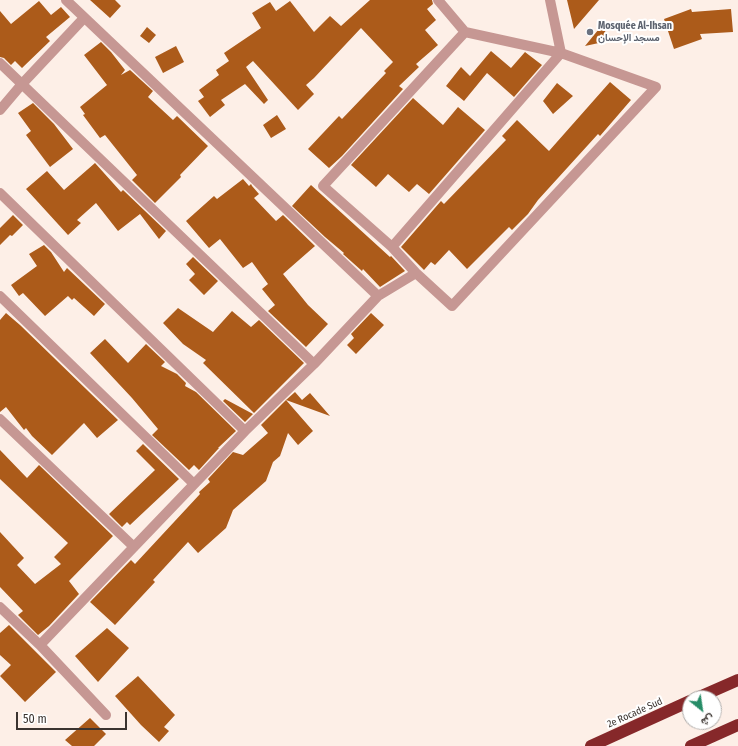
<!DOCTYPE html>
<html>
<head>
<meta charset="utf-8">
<style>
  body { margin:0 }
  #map { position:relative; width:738px; height:746px; overflow:hidden; background:#fdefe7; font-family:"Fira Sans Condensed",Vazirmatn,sans-serif }
  canvas { display:block }
  .north { position:absolute; left:682px; top:690px; width:40px; height:40px; box-sizing:border-box; background:#fff; border:1px solid #b1aeac; border-radius:50%; rotate:150deg; font-size:11px; font-weight:700; line-height:16px; text-align:center; color:#3b3430 }
  .north::after { content:''; display:block; margin:auto; width:14px; height:18px; background:#268c67; clip-path:polygon(50% 0,100% 100%,50% 72%,0 100%) }
  .scale { position:absolute; left:16px; top:712px; width:111px; height:18px; box-sizing:border-box; border:2px solid #3b3430; border-top:0; padding-left:5px; font-size:12px; line-height:14px; white-space:nowrap; color:#3b3430; -webkit-text-stroke:3px #fff; paint-order:stroke }
</style>
</head>
<body>
<div id="map">
<canvas width="738" height="746"></canvas>
<div class="north">ش</div>
<div class="scale">50 m</div>
</div>
<script>
const g = document.querySelector('canvas').getContext('2d');
g.lineJoin = 'round';
function fillPath(path, color) { g.fillStyle = color; g.fill(path, 'evenodd'); }
function stroke(path, color, width, dash) { g.strokeStyle = color; g.lineWidth = width; g.lineCap = dash ? 'butt' : 'round'; g.setLineDash(dash || []); g.stroke(path); }
function drawText(font, color, halo, rows, align = 'center') {
  g.font = font + ' "Fira Sans Condensed",Vazirmatn,sans-serif'; g.lineWidth = 4; g.setLineDash([]); g.textBaseline = 'middle'; g.strokeStyle = halo; g.fillStyle = color; for (const [text, x, y, turn = 0] of rows) {
    g.save(); g.translate(x, y); g.rotate((+turn || 0) * Math.PI / 180); g.textAlign = isNaN(turn) ? turn : align; if (halo) g.strokeText(text, 0, 0); g.fillText(text, 0, 0); g.restore();
  }
}
const building = new Path2D(`
  M90,0h25l6,6 -11,12z
  M370,0h62l1,4 -6,5 9,11 -11,10 13,15 -22,19 3,3 -20,19 4,3 -61,67 -13,12 -21,-19 31,-33 3,3 44,-46 -2,-2 9,-9 -32,-34 -47,50 -8,7 8,9 -16,16 -45,-49 -7,6 22,33 -4,4 -19,-20 -24,16 4,5 -15,12 -12,-16 6,-4 -5,-7 20,-15 -3,-5 13,-9 -5,-8 37,-25 -9,-15 18,-11 6,9 14,-10 24,31 16,-16 11,10z
  M567,0h32l-25,29z
  M39,1l12,14 10,-8 9,10 -24,20 4,4 -28,27 -7,-7 -4,4 -7,-7 -4,-1v-46l11,13z
  M691,9l1,3 39,-3 2,23 -33,2 2,5 -28,10 -10,-30z
  M603,24l5,17 -23,5z
  M147,27l9,8 -7,8 -9,-7z
  M101,42l10,10 14,18 -4,5 9,-5 23,21 -5,6 25,23 4,-4 31,30 -28,29 1,2 -26,26 -23,-23 5,-5 -32,-40 -5,3 -17,-23 2,-1 -5,-7 27,-22 -23,-30z
  M176,46l8,16 -21,11 -8,-16z
  M491,51l20,17 14,-16 17,13 -28,32 -27,-24 -23,28 -18,-15 15,-19 9,9z
  M610,82l21,18 -31,36 -2,-2 -60,66 -10,14 -16,16 -3,-3 -42,42 -18,-19 -14,15 -4,-3 -7,8 -23,-23 40,-46 3,3 62,-64 -4,-4 15,-16 32,31z
  M557,83l16,13 -20,18 -10,-13z
  M413,98l30,27 15,-18 27,23 -56,64 -12,-10 -8,8 -21,-18 -12,13 -25,-22z
  M33,103l21,21 19,25 -23,18 -24,-32 5,-4 -13,-18z
  M277,115l9,14 -15,9 -8,-13z
  M95,163l26,29 2,-2 43,41 -7,8 -19,-25 -22,17 -22,-28 -19,17 4,3 -13,12 -42,-46 21,-18 17,19z
  M243,179l6,7 2,-2 1,2 7,8 -5,4 22,23 7,-6 32,31 -32,28 25,31 20,19 -22,23 -38,-36 7,-6 -13,-16 6,-5 -16,-22 -9,6 -23,-29 -11,9 -23,-27 28,-25 3,3z
  M311,185l79,72 1,-1 14,15 -25,16 -17,-18 -1,2 -19,-17 1,-1 -19,-16 -33,-31z
  M13,215l10,10 -11,11 -2,-1 -10,10v-17z
  M44,245l7,7 13,20 3,-4 38,36 -11,12 -20,-18 -2,2 -4,-4 -23,20 -22,-23 -4,3 -8,-11 26,-19 -8,-12z
  M193,257l25,24 -14,14 -15,-15 6,-6 -9,-10z
  M178,308l35,24 19,-21 19,16 8,-7 45,43 -50,50 -51,-50 3,-3 -23,-16 -20,-21z
  M6,313l14,12 98,95 -21,18 -13,-15 -32,32 -20,-19 -6,-8 -2,2 -18,-23 -6,5v-92z
  M371,313l13,12 -28,29 -9,-9 7,-7 -3,-4z
  M105,339l23,24 18,-19 19,18 -4,4 16,8 9,9 -1,3 11,6 40,39 -18,17h1l-20,22 -5,-5 -5,5 -37,-35 6,-6 -26,-31 -42,-45z
  M295,392l7,8 8,-7 20,23 -44,-16z
  M225,399l28,15 -8,8 -22,-21z
  M286,400l27,31 -15,14 -10,-12 -8,23 -7,6 -7,19 -33,29 -7,18 -28,25 -10,-11 -35,38 2,2 -40,43 -25,-23 41,-42 4,4 65,-70 -1,-2 11,-10 -2,-3 25,-27 10,3 25,-22 -7,-8z
  M143,444l36,35 -49,46 -3,-3 -5,5 -13,-13 46,-44 -19,-19z
  M0,450l27,28 12,-13 74,71 -44,45 10,13 -30,32 -11,9 -20,-20 5,-4 -23,-24v-55l24,26 -7,7 18,19 26,-20 -7,-7 14,-14 -68,-64z
  M9,625l47,47 -31,30 -25,-26 11,-11 -11,-10v-22z
  M107,628l22,20 -31,34 -23,-26z
  M138,676l37,39 -11,12 5,4 -10,11 -18,-17 -26,-29z
  M90,718l16,16 -12,12h-22l-7,-6z`);
const minor = new Path2D(`
  M66,0l312,296
  M438,0l27,32 96,21 95,34 -204,219 -36,-33 -24,-26 -69,-61 142,-154
  M0,63l314,301
  M0,110l22,-26 62,-66
  M0,193l245,238
  M392,247l169,-194 -11,-53
  M0,296l194,188
  M0,419l134,128
  M0,607l40,38 66,70
  M40,645l205,-214 69,-67 64,-68 38,-23`);
const highway = new Path2D(`
  M697,698l41,-18
  M591,746l99,-45
  M691,746l47,-21`);
const markers = [
  [590,32,4,"#6b7280"]
];
const worshipNames = [
  ["Mosquée Al-Ihsan",598,26],
  ["مسجد الإحسان",598,38]
];
const streetNames = [
  ["2e Rocade Sud",635,713,-24]
];
fillPath(building, '#ac5b1a');
stroke(minor, '#c69793', 10);
stroke(highway, '#86282a', 12);
for (const [x, y, r, color] of markers) { const dot = new Path2D(); dot.arc(x, y, r, 0, 2 * Math.PI); g.fillStyle = color; g.fill(dot); stroke(dot, '#fff', 1.5); }
drawText('bold 10px', '#5b616d', '#fff', worshipNames, 'left');
drawText('10px', '#3b3430', '#fff', streetNames);
</script>
</body>
</html>
